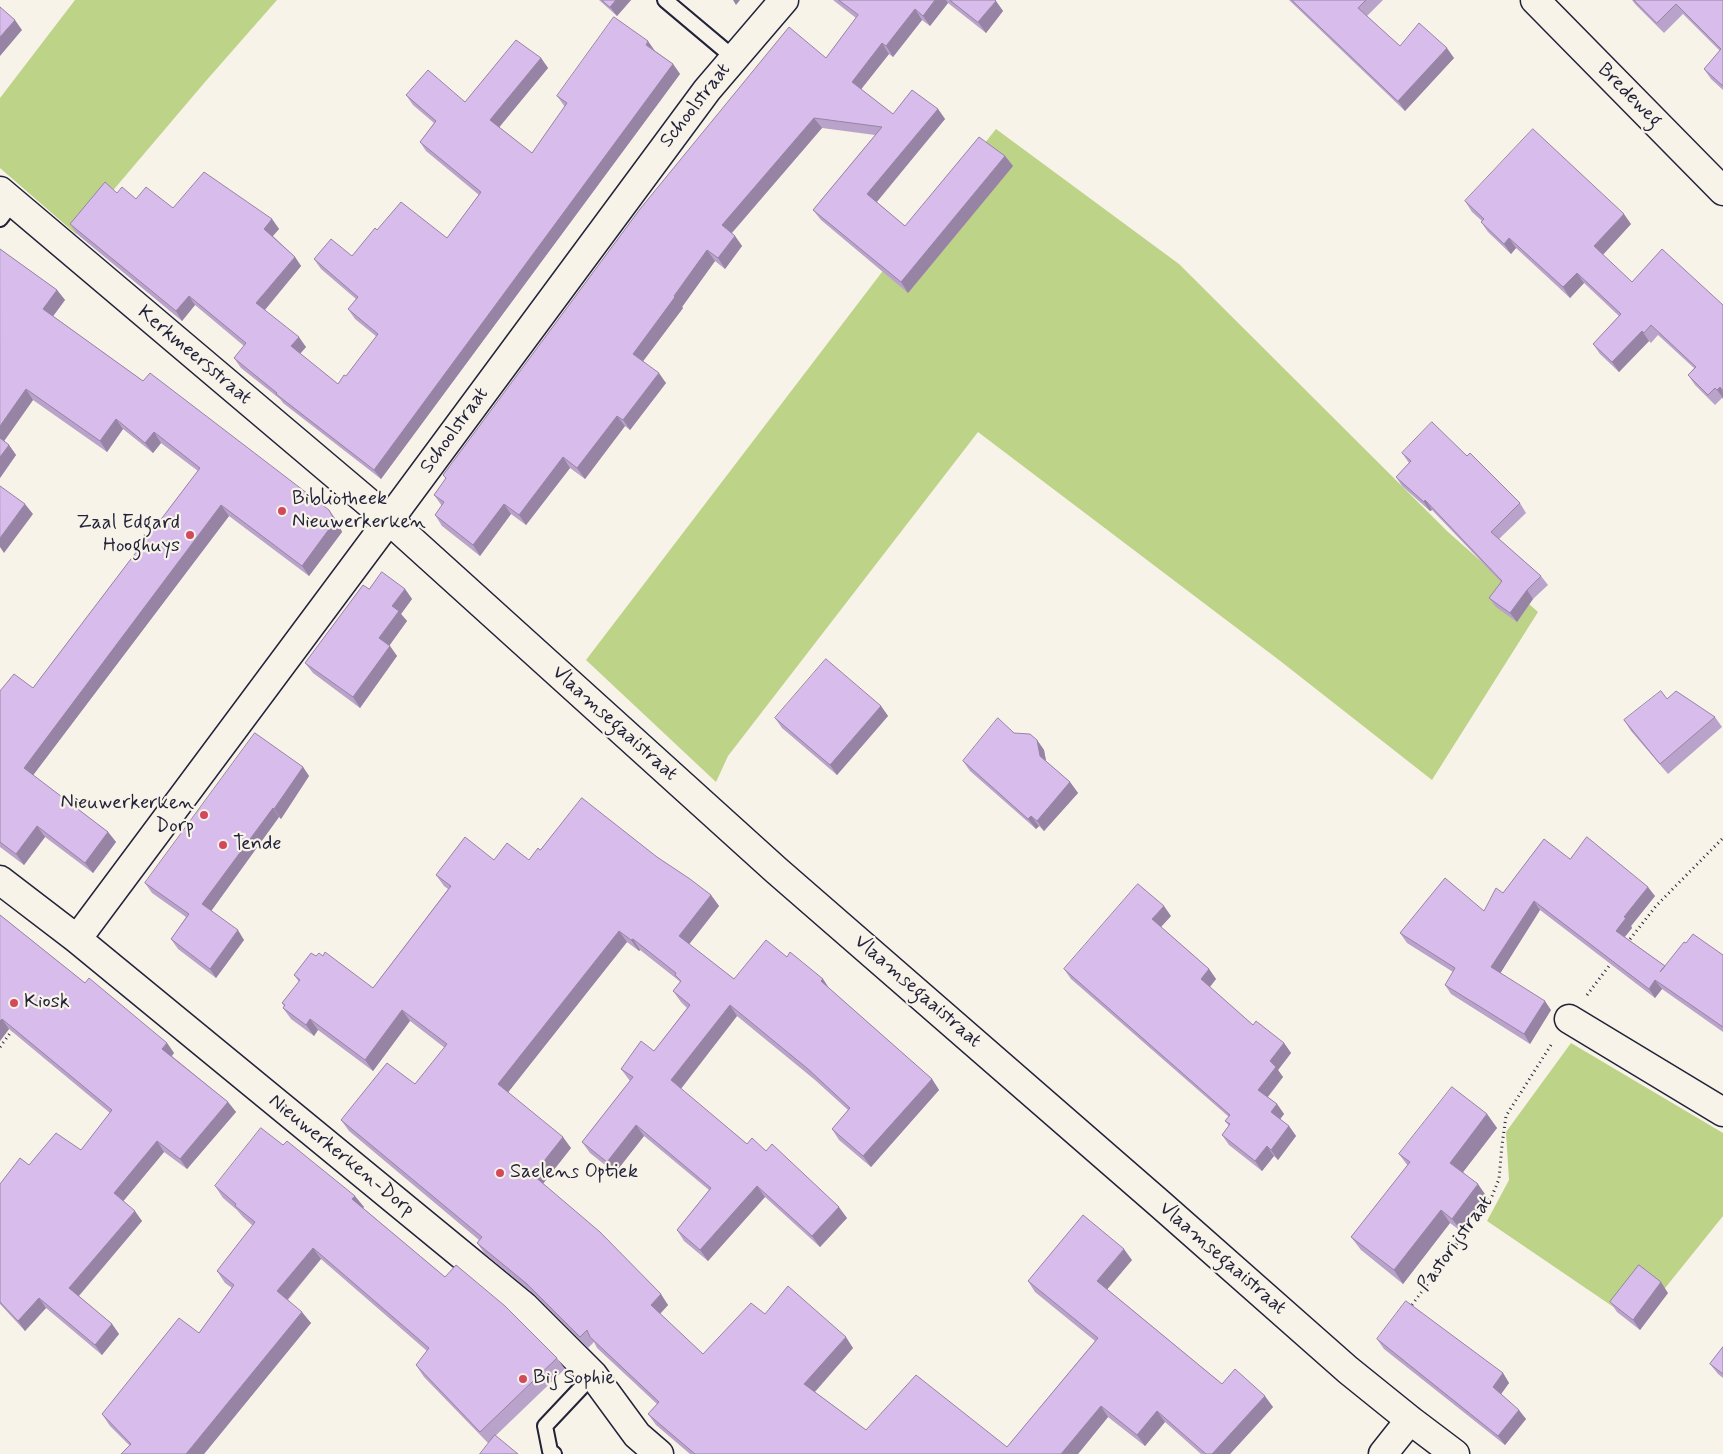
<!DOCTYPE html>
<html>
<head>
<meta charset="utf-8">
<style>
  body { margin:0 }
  canvas { display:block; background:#f7f3e8 }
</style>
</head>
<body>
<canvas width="1723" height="1454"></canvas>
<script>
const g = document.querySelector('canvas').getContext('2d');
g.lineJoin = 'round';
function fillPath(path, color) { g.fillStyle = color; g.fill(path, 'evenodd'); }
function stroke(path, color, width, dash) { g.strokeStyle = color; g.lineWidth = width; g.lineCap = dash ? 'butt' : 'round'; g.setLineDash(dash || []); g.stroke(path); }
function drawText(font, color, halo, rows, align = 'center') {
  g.font = font + ' Mynerve,sans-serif'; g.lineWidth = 4.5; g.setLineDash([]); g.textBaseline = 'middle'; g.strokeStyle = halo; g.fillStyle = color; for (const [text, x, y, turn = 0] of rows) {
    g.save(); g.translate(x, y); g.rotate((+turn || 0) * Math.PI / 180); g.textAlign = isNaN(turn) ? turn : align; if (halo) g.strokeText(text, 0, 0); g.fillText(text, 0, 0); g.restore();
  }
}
const green = new Path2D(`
  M75,0h202l-72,82 -129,152 -76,-66v-70z
  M996,129l183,135 268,267 91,81 -106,168 -153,-120 -301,-228 -250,324 -12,26 -130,-122 296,-388z
  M1571,1043l152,90v83l-86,107 -150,-102 22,-41 -3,-48z`);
const path = new Path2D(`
  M1627,943l29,-37 67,-68
  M1587,995l25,-33
  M0,1047l13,-18
  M1409,1309l83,-113 7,-17 3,-34 4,-29 45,-71`);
const service = new Path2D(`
  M665,0l69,58
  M0,219l13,-17
  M554,1454l-4,-3 -5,-25 48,-51`);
const minor = new Path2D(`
  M1535,0l188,191
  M0,191l389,329 387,350 384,334 188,166 62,50 45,34
  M1569,1019l154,93
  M1383,1454l27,-34`);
const tertiary = new Path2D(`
  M0,880l77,59 447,367 69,69 44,60 22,19
  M77,939l312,-419 318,-430 77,-90`);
const wall = new Path2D(`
  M599,0h32l-14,16z
  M833,0h162l8,11 -17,22 -38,-30 -18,23 -8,-6 -29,37 -4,-3 -28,35 32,25 45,-5 7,10 -68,83 28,24 100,-70 8,10 -105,127 -87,-73 -8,-10 62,-75 -53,-7 -90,105 3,3 7,10 -17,23 -10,-8 -33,46 1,1 -40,53 23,22 -36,47 -5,-4 -40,53 -15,-11 -44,57 -15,-11 -31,42 -38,-30 -7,-11 7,-9 -8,-11 12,-16 -3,-4 383,-417 30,-40z
  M1289,0h94l-16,16 33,30 54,12 -49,53z
  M1632,0h91v90l-12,-11 -7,-10 16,-18 -37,-37 -19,19 -28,-28z
  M654,50l19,14 7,10 -299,405 -98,-76 -3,-4 -39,-31 -7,-10 10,-12 -49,-41 -13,16 -105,-87 -7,-10 47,-31 19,6 37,9 99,11 7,10 -6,7 22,21 6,9 -36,44 41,37 -6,7 38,30 8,-8 31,-39 -22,-18 -7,-10 8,-10 -35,-30 -7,-10 38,-3 25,-26 70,8 32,-43 -53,-44 -6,-9 14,-19 -21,-18 -7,-10 59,7 76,-44 7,10 -49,59 33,26 33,-46 -8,-11z
  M1465,201l166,23 -29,31 30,27 91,23v94l-1,-1 -7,7 -20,-20 -7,-10 6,-7 -36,-33 -7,8 -2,-2 -30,31 -19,-18 -7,-10 26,-28 -35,-33 -14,15 -54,-50 -5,6 -23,-22 -7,-10 1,-1 -10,-9z
  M0,249l57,41 8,10 -12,16 284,205 5,11 -33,44 -80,-60 -196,259 75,57 8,10 -23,31 -48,-36 -21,28 -24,-18v-156l33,-3 165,-217 -37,-28 -8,10 -30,-24 -16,23 -74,-52 -29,41 5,4 7,10 -16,23z
  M1402,453l65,3 53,47 6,10 -27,26 42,37 7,9 -15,14 -16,23 -21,-15 -7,-9 12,-16 -69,-72 -2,1 -28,-25 -6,-9 13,-14z
  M405,589l7,10 -11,15 6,7 -18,24 8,11 -37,52 -47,-35 -8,-10z
  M1667,699l48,18 7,10 -54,47 -37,-43 -7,-11z
  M881,706l7,10 -51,59 -55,-47 -7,-10z
  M1014,733l23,7 7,10 2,11 24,21 8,11 -34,38 -5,-5 -3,3 -66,-58 -7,-10z
  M303,767l6,9 -28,43 -2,-2 -68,94 33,29 -28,38 -38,-29 -7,-10 15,-22 -34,-24 -7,-10z
  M540,850l117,7 54,38 8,11 -30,38 45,35 53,-22 36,22 6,9 103,91 7,11 -68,77 -32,-27 -7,-11 16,-19 -33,-30 -78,-64 -56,73 66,55 19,7 81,67 -27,29 -55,-50 -57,64 -24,-20 -7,-11 32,-40 -65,-54 -29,37 -25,-20 -8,-11 48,-61 -9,-12 33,-18 33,-43 -6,-6 -8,-11 7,-9 -2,-2 -38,-30 -1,1 -12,-9 -119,150 63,56 -28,36 125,121 -8,9 43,40 62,-40 88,34 -38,44 51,38 141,17 88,-106 -60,-49 -7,-11 104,-21 -25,29 115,95 51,23 -43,47h-29l-36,-32 -20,24 -37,-29 -30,37h-388l-34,-29 -8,-11 9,-10 -60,-56 -3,-6 -6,6 -53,-53 -50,-41 -8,-11 2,-3 -130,-109 -8,-11 74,-36 30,-36 -35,-27 -37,50 -55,-41 -4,6 -23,-17 -8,-11 1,-2 -2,-3 17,-21 -5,-7 22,-19h7l50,32 75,-99 -4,-3 -8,-11 58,-15h35z
  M1570,859l85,37 -24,30 1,2 -7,9 40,29 21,-23 37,12v77l-61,-43 -7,9 -115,-88 -40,63 51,37 -21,34 -79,-50 -6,-9 8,-13 -46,-29 -7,-10 84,-22 19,-18z
  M0,915l85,68 82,60 7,10 -2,3 56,46 8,10 -49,57 -23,-17 -41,49 19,20 -63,75 33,28 7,10 -17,21 -56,-47 -21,23 -25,-27v-120l29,-19 52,-15 29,-37 -101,-84 -9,12z
  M1171,916l-10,11 48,42 7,10 -6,8 43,38 31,18 7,10 -13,17 5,7 -15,20 9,7 7,10 -4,5 9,7 7,10 -18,24 -4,-4 -12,15 -33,-26 -7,-10 7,-9 -4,-5 4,-4 -158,-138 -7,-10z
  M1487,1114l10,14 -34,44 24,25 -25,35 -12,-9 -47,61 -42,-34 -10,-13 57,-71 -9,-12z
  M283,1145l81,62 -1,1 82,69 112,81 8,11 -77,74 -64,-66 -8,-12 11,-14 -106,-92 -33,41 23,23 -107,131h-83l9,-8 -20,-20 -8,-12 97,-81 33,-45 -7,-5 -8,-12 36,-45 -10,-9 -6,-7 -14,-12 -8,-12z
  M1668,1293l-28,37 -23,-18 -7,-10z
  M1377,1339l126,34 6,10 -8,11 25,25 -21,26 -121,-96z
  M1723,1347v31l-5,-4 -8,-10z`);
const shadedWall = new Path2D(`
  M616,0h15l-14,16 -7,-9z
  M733,0h7l-4,5z
  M935,0h11l2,3 -18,23 -7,-10z
  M996,1l7,10 -17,22 -8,-11z
  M915,9l7,11 -29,37 -7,-11z
  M15,20l7,10 -22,26v-19z
  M648,41l7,10 -9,-6z
  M882,43l7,11 -30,38 -7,-10z
  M1447,48l7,10 -49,53 -7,-10z
  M541,58l7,10 -51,62 -7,-10z
  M673,64l7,10 -299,405 -7,-9z
  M938,109l7,10 -71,86 -7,-11z
  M814,118l8,10 -93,108 -7,-11z
  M1005,156l8,10 -105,127 -7,-11z
  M1624,214l7,10 -30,33 -7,-11z
  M272,219l7,10 -8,9 -7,-9z
  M735,236l7,10 -17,23 -7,-11z
  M1509,238l7,10 -5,6 -7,-10z
  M707,250l8,11 -33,46 1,1 -42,56 -8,-10z
  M295,257l6,9 -38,46 -7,-9z
  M1577,273l7,10 -14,15 -7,-11z
  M57,290l8,10 -14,19 -8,-10z
  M189,296l6,9 -13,16 -6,-10z
  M1642,331l7,10 -30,31 -7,-10z
  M299,337l7,10 -8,9 -7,-10z
  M659,373l7,10 -36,47 -7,-10z
  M1720,387l3,5v6l-6,-8z
  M26,389l7,11 -31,44 -2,-2v-16z
  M617,416l8,10 -40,53 -8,-11z
  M116,419l7,10 -16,23 -7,-11z
  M154,432l7,11 -8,10 -8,-10z
  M9,445l7,10 -16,23v-21z
  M563,457l7,11 -44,57 -7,-10z
  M1425,500l7,10 -2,1 -6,-9z
  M25,504l8,10 -29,39 -4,-6v-9z
  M504,504l7,10 -31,42 -7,-11z
  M221,505l8,11 -198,262 -7,-10z
  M329,510l8,11 5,11 -33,44 -7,-10z
  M405,589l7,10 -11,15 6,7 -20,28 -8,-11 13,-32z
  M1527,590l6,9 -16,23 -7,-9z
  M390,646l7,10 -37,52 -7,-11z
  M881,706l7,10 -51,59 -7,-10z
  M1037,740l7,10 3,16 -7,-10z
  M303,767l6,9 -28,43 -7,-10z
  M1070,782l8,11 -34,38 -7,-10z
  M273,808l6,9 -70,97 -7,-10z
  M1031,816l8,10 -3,3 -8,-10z
  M37,826l8,11 -21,28 -8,-11z
  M108,832l8,10 -23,31 -8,-10z
  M1648,887l7,9 -24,30 1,2 -10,12 -6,-9 8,-14z
  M711,895l8,11 -32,41 -8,-11z
  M1534,901l6,9 -42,67 -7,-10z
  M1164,906l7,10 -12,13 -7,-10z
  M238,930l6,10 -28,38 -6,-9z
  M619,931l8,11 -121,153 -8,-11z
  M633,939l7,11 -1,1 -8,-11z
  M1209,969l7,10 -8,10 -7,-10z
  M823,979l7,11 -9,-9z
  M1655,980l7,9 -7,9 -6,-9z
  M1545,1001l6,9 -21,34 -6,-10z
  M730,1005l7,11 -58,75 -8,-11z
  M402,1010l8,11 -37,50 -8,-11z
  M2,1019l7,10 -9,12v-20z
  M310,1019l8,11 -4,6 -8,-11z
  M167,1043l7,10 -5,6 -7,-10z
  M1284,1043l7,10 -13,17 5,7 -18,23 -7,-10 12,-29z
  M932,1079l7,11 -68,77 -8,-11z
  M228,1102l8,10 -49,57 -7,-10z
  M1277,1104l7,10 -6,8 -7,-10z
  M1487,1114l10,14 -37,48 -10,-13z
  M636,1125l8,11 -29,37 -8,-11z
  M1289,1126l7,10 -18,24 -7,-10z
  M563,1137l8,11 -30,38 -8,-11z
  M157,1141l7,11 -43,52 -7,-11z
  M1267,1146l7,10 -12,15 -7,-10z
  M1478,1184l9,13 -25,35 -10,-13z
  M757,1186l8,11 -57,64 -8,-11z
  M355,1196l9,11 -4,4 -8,-12z
  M839,1207l8,11 -27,29 -8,-11z
  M1441,1210l9,13 -47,61 -9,-14z
  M135,1211l7,10 -66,78 -7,-11z
  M313,1248l8,11 -36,43 -8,-11z
  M1124,1249l8,11 -27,32 -8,-11z
  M1661,1282l7,11 -28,37 -7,-10z
  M661,1294l7,11 -10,11 -7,-11z
  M39,1298l7,10 -21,23 -7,-10z
  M302,1312l9,11 -107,131h-18z
  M112,1324l7,10 -17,21 -7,-10z
  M846,1337l7,11 -41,47 -8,-11z
  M1503,1373l6,10 -10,14 -6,-10z
  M1265,1396l8,11 -43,47h-18z
  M1101,1406l7,11 -30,37h-17z
  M1519,1410l7,9 -21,26 -7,-9z
  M1157,1411l8,11 -20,24 -8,-11z`);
const building = new Path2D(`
  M602,0h14l-6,7z
  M839,0h96l-12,16 -8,-7 -29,37 -4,-3 -30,39 41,32 19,-24 26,19 -71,85 38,32 74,-89 26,19 -104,126 -88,-72 69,-83 -68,-9 -92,107 13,11 -17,22 -11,-8 -33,46 1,1 -42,57 26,19 -36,47 -6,-4 -40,52 -14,-11 -44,58 -15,-11 -31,41 -38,-30 9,-13 -10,-7 12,-17 -3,-3 197,-266 149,-182 37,31 32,-43z
  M950,0h45l1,1 -18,21z
  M1292,0h74l-8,8 42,38 19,-23 28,25 -49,53z
  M1634,0h89v86l-19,-17 17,-20 -45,-45 -19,19z
  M0,7l15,13 -15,17z
  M614,17l34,24 -2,4 27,19 -299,406 -98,-76 1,-1 -43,-35 12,-15 -57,-47 -13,15 -106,-87 35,-42 12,11 5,-6 14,12 10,-12 27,21 31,-36 68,47 -8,10 31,28 -39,46 43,34 -8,9 47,38 6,-9 2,1 32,-42 -30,-25 10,-12 -44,-38 17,-20 21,17 23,-28 2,2 24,-28 46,36 34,-46 -61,-50 16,-21 -30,-26 22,-25 37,32 51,-62 25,18 -51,62 42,33 35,-50 -10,-7z
  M1533,129l91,85 -30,32 38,36 30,-33 61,56v86l-3,-4 -3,3 -2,-2 -7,7 -20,-20 8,-8 -45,-42 -7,8 -2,-2 -30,31 -19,-18 28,-30 -44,-41 -14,14 -54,-49 -5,6 -23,-22 3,-3 -19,-18z
  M0,249l57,41 -14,19 100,72 7,-8 179,137 6,11 -33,45 -81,-61 -197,263 84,64 -23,31 -48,-37 -21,28 -16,-12v-151l14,-17 19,14 167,-220 -46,-36 -9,11 -29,-24 -16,22 -74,-52 -26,37z
  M1432,422l35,34 3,-3 50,50 -29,29 50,44 -14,14 -17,23 -21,-15 13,-17 -77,-81 -1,2 -28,-25 15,-16 -9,-8z
  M0,438l9,7 -9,12z
  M0,486l25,18 -25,34z
  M382,572l23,17 -13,17 7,5 -20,27 11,8 -37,51 -48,-34 58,-78 6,4z
  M826,659l55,47 -51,59 -55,-47z
  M1661,691l6,8 9,-8 39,26 -55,47 -36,-44z
  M998,718l16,15 16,1 7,6 3,16 30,26 -33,39 -6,-5 -3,3 -65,-58z
  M255,733l48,34 -29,42 -1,-1 -71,96 36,26 -28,39 -39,-30 18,-25 -44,-31z
  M582,798l75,59 33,22 21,16 -32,41 55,43 32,-39 21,17 3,-5 33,27 -2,2 111,98 -69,77 -31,-27 18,-21 -42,-39 -78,-64 -59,75 76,64 5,-6 14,13 6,-7 67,63 -27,29 -55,-50 -57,64 -23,-20 34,-42 -75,-63 -29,37 -25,-20 51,-65 -12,-8 20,-28 13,10 36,-46 -17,-14 8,-10 -6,-6 1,-2 -43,-34 -2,1 -12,-9 -121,153 65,53 -30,38 67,57 61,62 -10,11 52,49 48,-51 14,11 23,-28 58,51 -42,47 62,46 50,-55 91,72 91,-109 -70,-57 55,-66 41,34 -27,32 125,103 13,-15 30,27 -53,58h-6l-49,-43 -20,24 -36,-29 -40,48h-366l-47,-40 11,-12 -69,-65 -3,-7 -7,7 -53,-53 -50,-41 5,-6 -141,-117 46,-57 28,21 32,-40 -45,-34 -37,50 -55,-41 -4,6 -23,-17 2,-3 -3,-2 18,-23 -6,-5 17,-22 5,3 3,-3 4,3 2,-4 48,36 78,-102 -15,-11 29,-38 29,23 13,-17 22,17 9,-12 2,2z
  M1587,837l61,50 -24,30 2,1 -10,13 49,35 -5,6 24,-30 2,1 7,-9 30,21v72l-68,-47 -6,9 -115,-88 -43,66 54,34 -21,33 -79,-49 10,-17 -55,-35 45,-55 39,33 12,-23 7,5 41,-54 26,20z
  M1138,884l26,22 -12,13 57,50 -8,10 52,46 3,-4 28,22 -14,18 6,6 -18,23 19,14 -6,8 18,14 -18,24 -4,-4 -12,15 -33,-26 8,-11 -5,-3 5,-6 -166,-146z
  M0,915l85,68 4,-5 78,65 -5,6 66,53 -48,57 -23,-18 -43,52 21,18 -66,77 43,36 -17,21 -56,-47 -21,23 -18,-19v-118l20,-26 9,7 27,-32 25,17 31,-40 -110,-91 -2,2z
  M1452,1087l35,27 -37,49 28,21 -26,35 -11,-9 -47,60 -43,-33 59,-75 -11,-8z
  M261,1128l22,17 4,-4 68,55 -3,3 93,78 11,-12 49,41 52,52 -77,74 -64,-67 13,-17 -116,-100 -36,43 25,21 -116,142h-65l10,-10 -29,-30 77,-96 20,15 35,-48 -17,-14 38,-49 -20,-16 1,-2 -21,-18z
  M1639,1265l22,17 -28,38 -23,-18z
  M1406,1301l97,72 -10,14 26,23 -21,26 -121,-97z
  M1723,1347v27l-13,-10z
  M495,1435l23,19h-38z`);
const markers = [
  [282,511,5,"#d1495b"],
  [190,535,5,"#d1495b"],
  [204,815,5,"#d1495b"],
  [223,845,5,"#d1495b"],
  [14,1003,5,"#d1495b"],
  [500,1173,5,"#d1495b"],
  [523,1379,5,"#d1495b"]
];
const streetNames = [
  ["Bredeweg",1629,96,45],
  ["Schoolstraat",696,106,-52],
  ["Kerkmeersstraat",194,356,40],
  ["Schoolstraat",455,431,-54],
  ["Vlaamsegaaistraat",614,724,42],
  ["Vlaamsegaaistraat",917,992,41],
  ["Nieuwerkerken-Dorp",341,1156,39],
  ["Pastorijstraat",1456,1244,-54],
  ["Vlaamsegaaistraat",1222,1259,41]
];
const poiNames = [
  ["Bibliotheek",292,500],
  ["Nieuwerkerken",292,523],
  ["Zaal Edgard",180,524,"right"],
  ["Hooghuys",180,547,"right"],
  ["Nieuwerkerken",194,804,"right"],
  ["Dorp",194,827,"right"],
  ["Tende",233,845],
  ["Kiosk",24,1003],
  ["Saelens Optiek",510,1173],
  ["Bij Sophie",533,1379]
];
fillPath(green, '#bdd388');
stroke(service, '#22223b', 18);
stroke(minor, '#22223b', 31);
stroke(tertiary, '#22223b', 31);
stroke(path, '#22223b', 3, [1, 4]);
stroke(service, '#f7f3e8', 14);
stroke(minor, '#f7f3e8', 28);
stroke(tertiary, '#f7f3e8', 28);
fillPath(wall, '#baa3cb');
fillPath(shadedWall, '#9784a5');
fillPath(building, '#d8bdec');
stroke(building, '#9784a5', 1);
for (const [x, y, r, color] of markers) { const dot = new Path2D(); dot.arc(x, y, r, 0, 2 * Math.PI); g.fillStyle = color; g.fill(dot); stroke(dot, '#f7f3e8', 2); }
drawText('20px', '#22223b', '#f7f3e8', streetNames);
drawText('20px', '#22223b', '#f7f3e8', poiNames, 'left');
</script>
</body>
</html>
